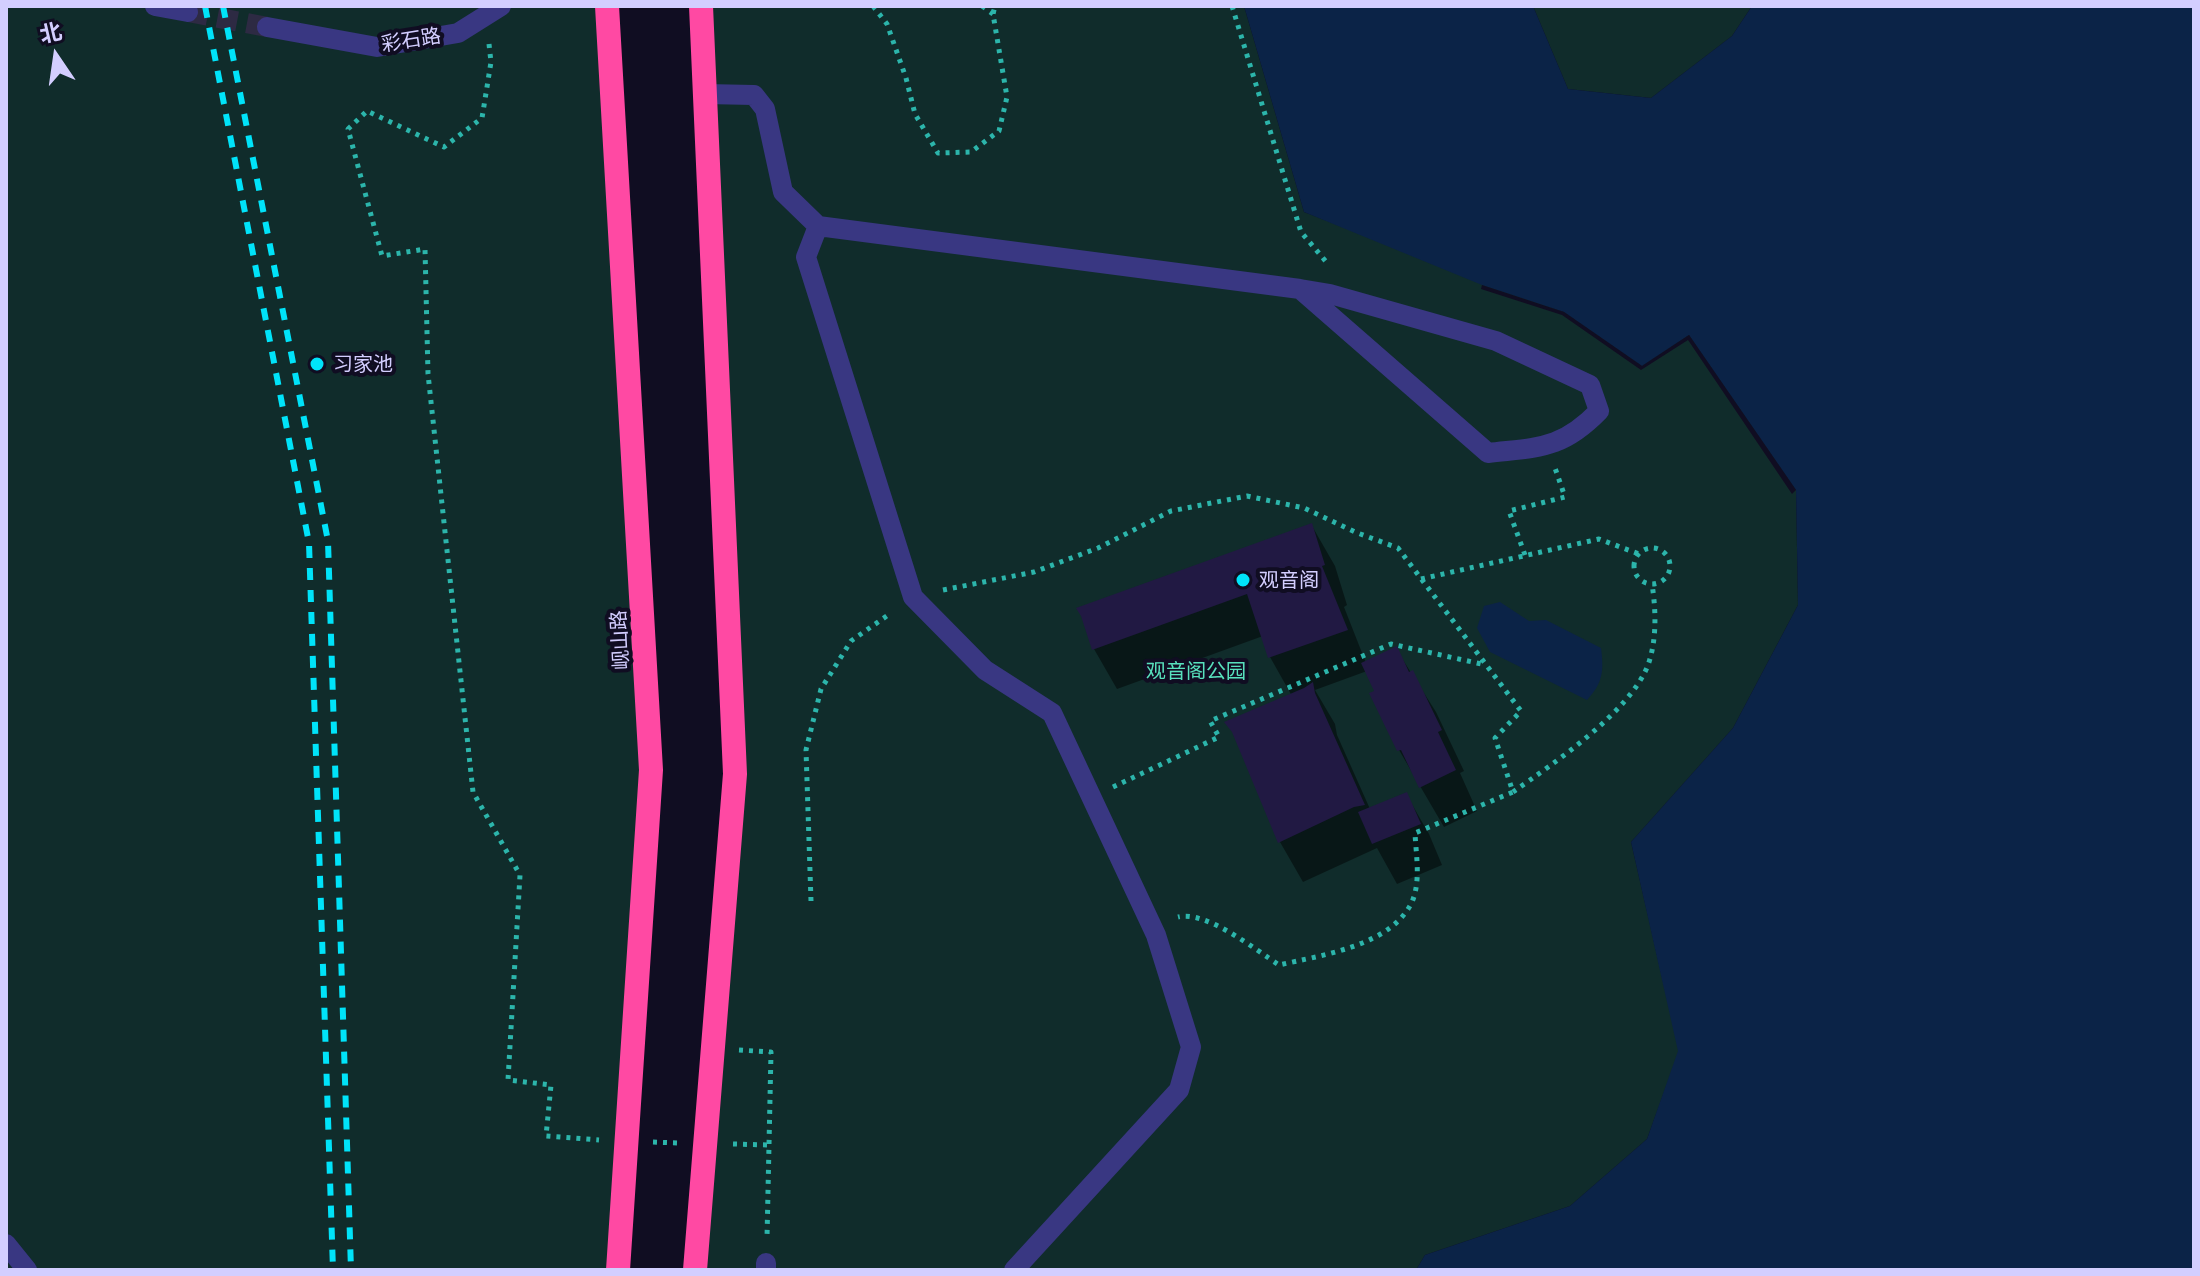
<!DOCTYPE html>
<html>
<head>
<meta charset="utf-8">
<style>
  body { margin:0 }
  #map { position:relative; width:2200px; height:1276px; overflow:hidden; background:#100d22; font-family:Ubuntu,"Noto Sans SC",sans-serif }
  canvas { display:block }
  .frame { position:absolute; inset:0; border:8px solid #d3ceff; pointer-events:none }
  .north { position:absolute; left:16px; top:16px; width:80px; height:80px; -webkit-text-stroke:6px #100d22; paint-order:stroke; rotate:347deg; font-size:22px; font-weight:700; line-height:32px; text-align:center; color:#d3ceff }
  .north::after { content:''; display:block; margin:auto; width:28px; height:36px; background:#d3ceff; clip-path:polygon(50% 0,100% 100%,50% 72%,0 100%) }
</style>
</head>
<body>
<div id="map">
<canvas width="2200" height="1276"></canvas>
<div class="frame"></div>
<div class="north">北</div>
</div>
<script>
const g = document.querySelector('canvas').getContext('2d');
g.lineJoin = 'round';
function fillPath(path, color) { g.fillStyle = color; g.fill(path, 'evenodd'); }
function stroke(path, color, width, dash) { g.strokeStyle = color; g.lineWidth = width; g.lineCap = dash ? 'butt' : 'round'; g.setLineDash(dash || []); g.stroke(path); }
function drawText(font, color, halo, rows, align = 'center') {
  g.font = font + ' Ubuntu,"Noto Sans SC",sans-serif'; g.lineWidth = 8; g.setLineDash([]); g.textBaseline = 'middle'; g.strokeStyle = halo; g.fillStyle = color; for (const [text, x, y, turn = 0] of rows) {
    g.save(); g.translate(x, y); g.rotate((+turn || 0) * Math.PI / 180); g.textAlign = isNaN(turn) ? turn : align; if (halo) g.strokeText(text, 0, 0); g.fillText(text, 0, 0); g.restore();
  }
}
const green = new Path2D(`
  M6,6h601l42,716 -33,548h-610z
  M701,6h543l60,206 260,100 78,54 47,-31 107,155 2,115 -65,123 -102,114 48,209 -32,88 -77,67 -145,49 -9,15h-721l40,-496z
  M1533,6h219l-20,30 -81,62 -83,-9z`);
const water = new Path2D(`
  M1244,6h289l35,83 83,9 81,-62 20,-30h442v1264h-778l9,-15 145,-49 77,-67 31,-88 -47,-209 102,-114 65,-123 -2,-115 -107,-155 -47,31 -78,-54 -82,-27 -178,-73z
  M1500,602l29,19 17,-1 55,28c3,23 2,35 -14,52l-97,-48 -13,-24 7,-22z`);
const pier = new Path2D(`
  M1482,285l82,27 78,54 47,-31 107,155 -4,4 -104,-154 -47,30 -79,-55 -81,-26z`);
const shadow = new Path2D(`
  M1312,526l23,40 12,39 -3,2 22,56 30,-14 40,63 28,59 -4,2 17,38 -33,16 -45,-77 -32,-79 -52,19 20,34 2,11 33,74 36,-15 23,40 13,31 -45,19 -20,-36 -74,34 -23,-40 12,-146 -22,-39 -7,-21 -146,53 -23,-40z`);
const building = new Path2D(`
  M1312,523l13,42 -3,1 26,64 -80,28 -21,-64 -155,56 -11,-34 -5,-8z
  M1397,646l12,26 4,-2 29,60 -4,2 18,38 -37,18 -18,-38 -4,1 -28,-58 5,-2 -13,-28z
  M1313,682l2,11 50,112 -11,2 -76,36 -46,-111 -8,-10 80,-34z
  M1407,792l14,32 -49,20 -14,-32z`);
const minorTunnel = new Path2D(`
  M188,12l79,15`);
const path = new Path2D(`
  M873,6l14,18 19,54 9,36 23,39 33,-1 28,-21 8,-34 -14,-83 2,-8
  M982,6l11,8
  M1232,6l69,226 27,32
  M489,44l2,18 -9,56 -38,29 -77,-36 -19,18 34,127 43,-7 3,125 45,418 47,83 -12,205 43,5 -5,51 53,4
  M1634 566a18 18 0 1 1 36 0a18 18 0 1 1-36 0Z
  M1525,555l-16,-44 56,-14 -10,-29
  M1421,579l178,-40 40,15
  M943,590l91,-18 64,-24 73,-37 76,-15 57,12 51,24 43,16 123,163 -26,27 18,54 -98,41c1,22 6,48 -3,69 -21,44 -90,53 -133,63 -23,-15 -73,-55 -101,-48
  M1113,787l106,-50 -9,-16 181,-77 95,21
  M1513,792c41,-29 117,-80 135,-127 9,-25 8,-55 4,-81
  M811,901l-5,-151 15,-61 30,-48 40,-28
  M739,1050l32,2 -4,186
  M653,1142l26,1
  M733,1144l36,1`);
const minor = new Path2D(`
  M155,6l33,6
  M267,27l110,20 81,-14 43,-27
  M705,94l49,1 11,14 18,83 35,34 482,63 30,5 166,47 94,44 9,26c-38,39 -61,36 -111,42l-188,-164
  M818,226l-12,31 107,340 72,73 67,43 104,222 35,112 -12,43 -165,180
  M6,1244l21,26
  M766,1270v-7`);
const highway = new Path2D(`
  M607,6l44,764 -33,500
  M695,1270l40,-496 -34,-768`);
const rail = new Path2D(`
  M205,6l104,537 24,727
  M223,6l105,535 23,729`);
const markers = [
  [317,364,8,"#00e3f9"],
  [1243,580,8,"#00e3f9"]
];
const streetNames = [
  ["彩石路",411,40,-9],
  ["岘山路",620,640,-93]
];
const poiNames = [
  ["习家池",333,364],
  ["观音阁",1259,580]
];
const parkNames = [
  ["观音阁公园",1196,671]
];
fillPath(green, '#102c2b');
fillPath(water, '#0b2347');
fillPath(pier, '#100d22');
fillPath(shadow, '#0007');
fillPath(building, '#211943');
stroke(minorTunnel, '#2d2a43', 20, [20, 10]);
stroke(path, '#2cb5ab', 5, [4, 6]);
stroke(minor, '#393782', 20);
stroke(highway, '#ff49a3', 24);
stroke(rail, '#00e3f9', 6, [12, 10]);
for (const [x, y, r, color] of markers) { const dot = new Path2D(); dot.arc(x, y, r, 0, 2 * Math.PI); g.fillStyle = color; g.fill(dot); stroke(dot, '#100d22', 3); }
drawText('20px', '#d3ceff', '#100d22', streetNames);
drawText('20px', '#d3ceff', '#100d22', poiNames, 'left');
drawText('20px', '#58e1bd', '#100d22', parkNames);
</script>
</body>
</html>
